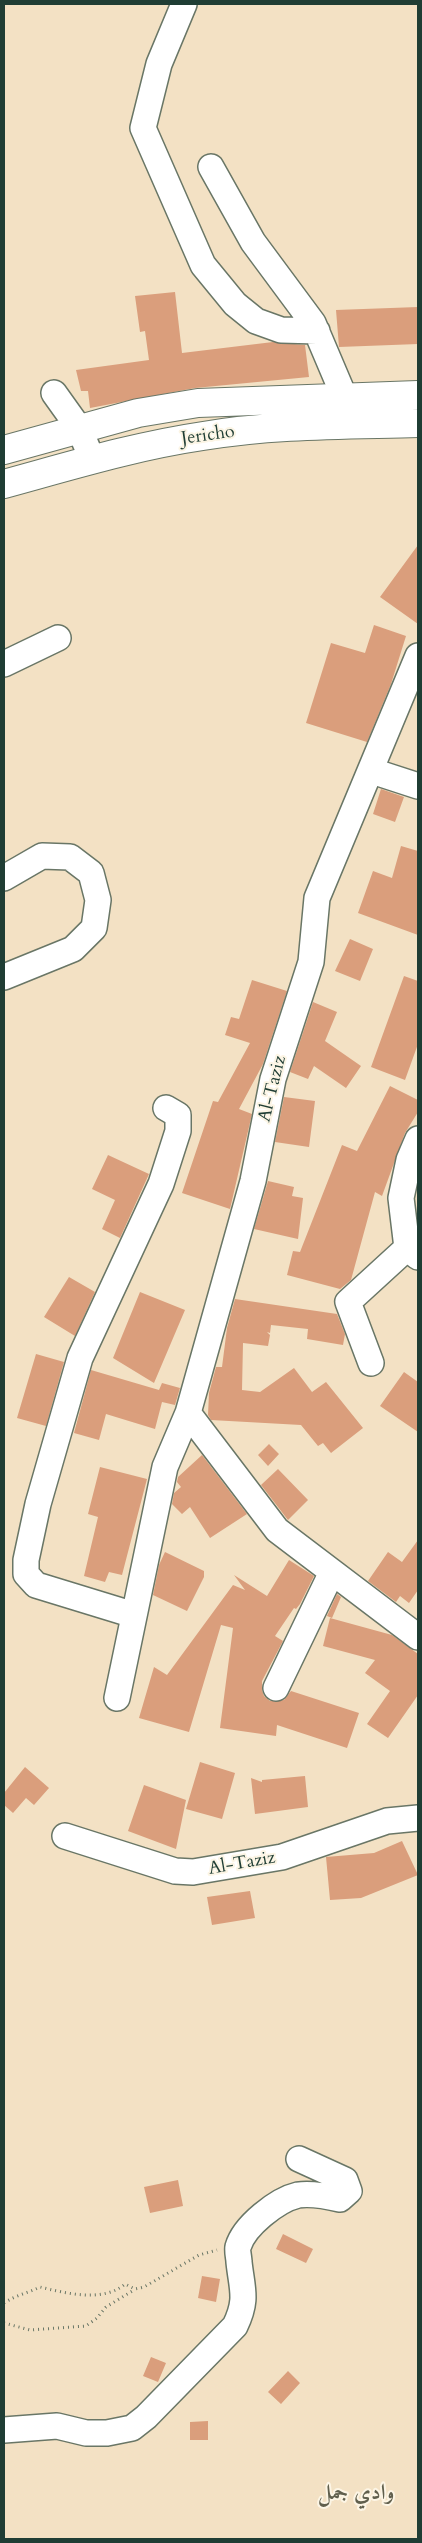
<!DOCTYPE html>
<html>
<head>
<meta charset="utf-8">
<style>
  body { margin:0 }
  #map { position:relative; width:422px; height:2543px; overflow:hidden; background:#f3e1c4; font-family:Cardo,serif }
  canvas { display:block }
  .frame { position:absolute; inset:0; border:5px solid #1f3d34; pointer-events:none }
</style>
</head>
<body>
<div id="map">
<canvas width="422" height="2543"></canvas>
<div class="frame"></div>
</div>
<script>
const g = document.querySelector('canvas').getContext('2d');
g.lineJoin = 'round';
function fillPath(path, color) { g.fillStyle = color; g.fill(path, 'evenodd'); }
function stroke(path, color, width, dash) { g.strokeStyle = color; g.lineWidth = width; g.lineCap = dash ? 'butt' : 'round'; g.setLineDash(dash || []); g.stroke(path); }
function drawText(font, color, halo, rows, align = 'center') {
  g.font = font + ' Cardo,Amiri,serif'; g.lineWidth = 4; g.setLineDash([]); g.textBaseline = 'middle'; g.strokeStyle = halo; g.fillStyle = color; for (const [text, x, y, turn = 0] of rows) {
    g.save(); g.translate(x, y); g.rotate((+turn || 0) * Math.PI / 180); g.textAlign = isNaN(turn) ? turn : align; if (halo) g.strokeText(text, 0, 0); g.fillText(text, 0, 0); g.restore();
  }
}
const building = new Path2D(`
  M175,292l7,61 91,-11 32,3 4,32 -114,11 -105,20 -2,-17h-7l-5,-21 73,-10 -4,-29 -5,1 -5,-36z
  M418,307v37l-79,3 -3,-37z
  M418,545v79l-38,-27z
  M374,625l32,11 -15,48 -24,58 -61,-19 25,-80 34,10z
  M381,789l23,8 -9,25 -22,-8z
  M401,846l17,5v84l-60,-22 15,-42 19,7z
  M350,939l23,10 -13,32 -25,-10z
  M404,976l14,5v63l-13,36 -34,-13z
  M252,980l35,11 -24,73 -24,45 13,5 -22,95 -48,-16 31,-92 5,1 32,-59 -25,-8 6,-18 8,2z
  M313,1002l24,10 -12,29 36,25 -15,22 -32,-22 -6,13 -18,-7z
  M390,1086l28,14v12l-13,21 -23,63 -7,-4 -24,88 -11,9 -53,-14 6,-24 7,1 42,-107 15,6z
  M284,1097l31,4 -6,46 -34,-5z
  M108,1155l41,19 -29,64 -18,-9 13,-29 -23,-11z
  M268,1181l26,6 -2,9 11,2 -5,41 -44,-10z
  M69,1277l26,15 -20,44 -31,-19z
  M140,1292l45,18 -31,73 -41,-25z
  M235,1299l102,15 8,20 -2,11 -36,-6 1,-10 -37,-4 -1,8 -3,-1 3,3 -2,11 -25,-3 -1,47 18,2 34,-24 18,24 14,-10 37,46 -32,25 -8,-10 -5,3 -17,-21 -90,-5 -3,-5 1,-22 7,-26h6l5,-39z
  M36,1354l28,8 -18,64 -29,-8z
  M91,1370l68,20 3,-7 18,5 -5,17 -13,-3 -7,27 -49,-15 -7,26 -25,-7z
  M404,1372l14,10v50l-38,-26z
  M269,1444l10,10 -11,12 -10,-11z
  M202,1455l45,59 -37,24 -20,-31 -8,7 -10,-10 2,-11 7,-6 -4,-5 1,-5z
  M100,1467l47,12 -25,96 -13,-3 -4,10 -21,-6 14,-59 -10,-3z
  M278,1469l30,31 -20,20 -27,-35z
  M418,1540v50l-9,13 -9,-7 -4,6 -28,-21 20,-29 14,10z
  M165,1552l39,19v6l-17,34 -34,-16 6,-30z
  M289,1560l25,16 -14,28 -4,5 -2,-1 -19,28 8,5 -21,40v9l2,6 6,5 14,-1 7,-9 68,22 -12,35 -70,-23 -1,11 -56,-8 13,-100 -12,-3 -32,107 -50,-14 15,-51 13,8 66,-90 12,5 -11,-15 33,21z
  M337,1594l4,3 -9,21 -5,-2z
  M330,1618l62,17 26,19v41l-30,43 -21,-14 23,-33 -25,-18 10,-13 -52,-14z
  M200,1762l35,11 -13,46 -36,-10z
  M25,1767l24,21 -15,17 -8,-7 -13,15 -9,-8v-12z
  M305,1776l3,31 -53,7 -4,-36 11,4v-2z
  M144,1785l42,15 -10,49 -48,-18z
  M402,1841l16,34 -57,23 -31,2 -4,-43 48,-4z
  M250,1891l5,27 -43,7 -5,-28z
  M178,2180l5,26 -33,7 -6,-26z
  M283,2234l30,15 -7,14 -30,-14z
  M202,2276l18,3 -4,23 -18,-4z
  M151,2357l15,6 -8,19 -15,-6z
  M288,2371l12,12 -19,21 -13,-12z
  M208,2421v19h-18v-18z`);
const path = new Path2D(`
  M4,2303c12,-8 24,-10 36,-16 25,6 63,16 85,-3l10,5 9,-2 55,-32 18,-5
  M4,2323l26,7 56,-4 11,-8 9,-11 28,-17`);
const minor = new Path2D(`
  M184,4l-25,60 -16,64 60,137 32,39 21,17 25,9 36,1
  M211,167l42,75 60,81 31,73
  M54,393l25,35 13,31
  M418,656l-101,242 -6,64 -38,117 -20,102 -65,232 89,117 141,107
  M4,664l54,-26
  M372,771l46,15
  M4,878l38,-22 28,1 21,16 7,27 -4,28 -21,21 -69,28
  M418,1139l-9,21 -8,38 6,50 11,9
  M371,1363l-23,-61 59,-54
  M134,1615l-98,-30 -10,-11v-14l12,-56 42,-146 81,-174 17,-53v-16l-12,-7
  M276,1688l56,-116
  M117,1698l48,-231 23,-54
  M65,1836l110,35 18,1 89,-15 105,-36 31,-3
  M4,2430l53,-4 29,7h21l25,-5 14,-11 89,-91c13,-27 7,-36 4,-64 0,-4 -2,-11 -1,-15 6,-21 39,-47 60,-52 13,-2 29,1 42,4l9,-8 -4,-11 -46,-21`);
const major = new Path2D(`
  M4,450l134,-37 60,-10 220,-8
  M4,484c66,-18 131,-38 199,-48 71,-12 143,-11 215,-13`);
const streetNames = [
  ["Jericho",208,436,-8],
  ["Al-Taziz",273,1089,-76],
  ["Al-Taziz",242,1864,-10]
];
const districtNames = [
  ["وادي جمل",356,2494]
];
fillPath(building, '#da9e7c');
stroke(minor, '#697666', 28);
stroke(major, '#697666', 30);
stroke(path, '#697666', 3, [1, 4]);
stroke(minor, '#fff', 25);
stroke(major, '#fff', 28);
drawText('18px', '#1f3d34', '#fcf5e5', streetNames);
drawText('bold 22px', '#605f4d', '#fcf5e5', districtNames);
</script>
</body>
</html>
